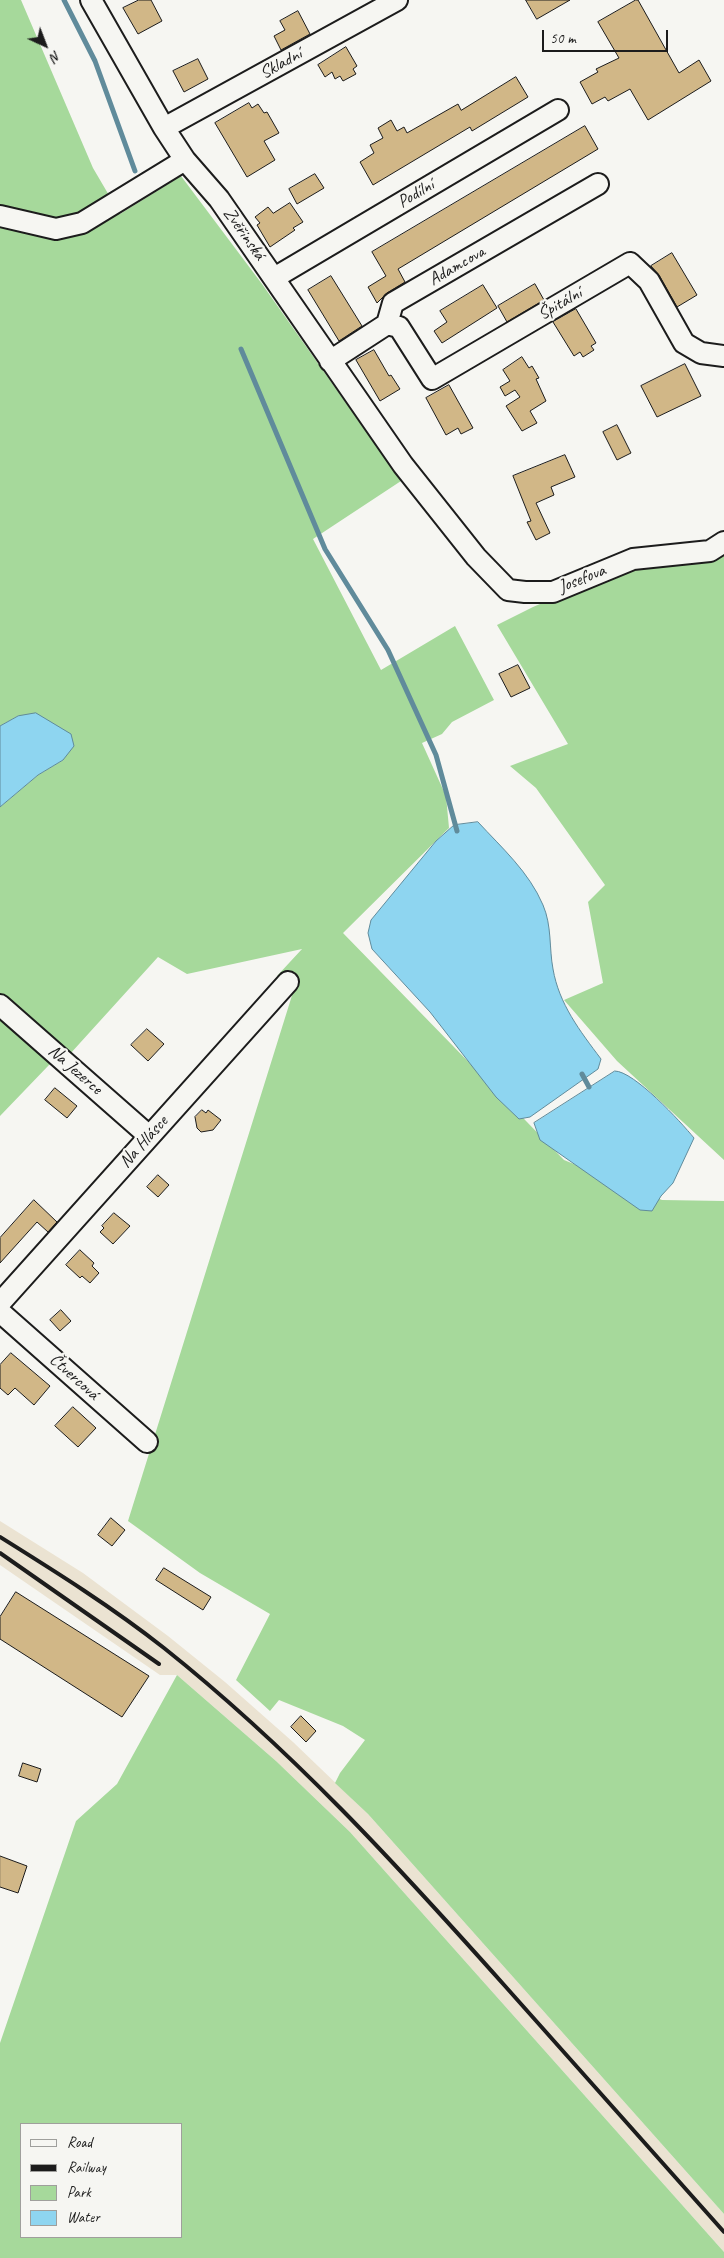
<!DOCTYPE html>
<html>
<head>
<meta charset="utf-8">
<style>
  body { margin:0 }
  #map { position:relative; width:724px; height:2258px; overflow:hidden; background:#f6f6f2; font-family:Caveat,sans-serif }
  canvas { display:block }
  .legend { position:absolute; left:20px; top:2123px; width:162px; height:115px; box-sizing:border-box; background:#f6f6f2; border:1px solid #9f9f9c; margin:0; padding:6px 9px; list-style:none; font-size:15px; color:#1c1c1c }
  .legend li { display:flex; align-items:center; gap:10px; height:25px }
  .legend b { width:25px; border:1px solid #9f9f9c }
  .north { position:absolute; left:20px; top:20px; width:50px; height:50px; -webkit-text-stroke:4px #f6f6f2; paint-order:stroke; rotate:137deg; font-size:14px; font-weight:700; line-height:20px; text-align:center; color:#1c1c1c }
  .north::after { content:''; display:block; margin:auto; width:18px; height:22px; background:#1c1c1c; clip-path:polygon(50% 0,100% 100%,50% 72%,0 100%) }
  .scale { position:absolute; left:542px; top:30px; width:126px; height:22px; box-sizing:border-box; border:2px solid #1c1c1c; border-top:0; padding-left:6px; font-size:15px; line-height:18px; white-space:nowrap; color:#1c1c1c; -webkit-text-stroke:4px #f6f6f2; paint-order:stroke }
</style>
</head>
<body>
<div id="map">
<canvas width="724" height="2258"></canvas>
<ul class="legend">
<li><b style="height:6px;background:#f6f6f2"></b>Road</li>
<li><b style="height:6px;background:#1c1c1c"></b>Railway</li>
<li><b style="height:14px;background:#a6d99b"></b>Park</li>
<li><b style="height:14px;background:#8ed5f0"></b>Water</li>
</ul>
<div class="north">N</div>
<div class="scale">50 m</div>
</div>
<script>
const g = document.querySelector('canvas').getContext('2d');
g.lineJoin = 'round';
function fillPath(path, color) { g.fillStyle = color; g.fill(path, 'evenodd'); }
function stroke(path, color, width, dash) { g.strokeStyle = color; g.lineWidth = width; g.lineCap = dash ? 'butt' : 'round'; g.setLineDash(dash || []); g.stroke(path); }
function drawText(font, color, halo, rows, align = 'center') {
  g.font = font + ' Caveat,sans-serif'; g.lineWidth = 4.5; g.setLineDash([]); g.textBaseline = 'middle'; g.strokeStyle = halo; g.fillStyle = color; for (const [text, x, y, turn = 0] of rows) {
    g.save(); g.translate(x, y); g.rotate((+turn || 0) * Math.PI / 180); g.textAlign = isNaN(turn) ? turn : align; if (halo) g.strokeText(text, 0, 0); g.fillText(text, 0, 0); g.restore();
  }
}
const built = new Path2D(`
  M0,1521l83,52 85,63 57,46 68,60 75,72 356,400v38l-374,-420 -74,-71 -99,-86h-17l-160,-110z`);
const green = new Path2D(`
  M0,0h21l72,168 27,46 61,-38 81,108 139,197 -88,58 68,131 74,-44 39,74 -42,22 -10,12 -20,9 24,53 3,32 -106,105 221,227 98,40 62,1v1013l-356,-400 -33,-31 5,-10 25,-33 -22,-14 -64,-26 -9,11 -34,-31 34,-66 -70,-41 -72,-52 166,-532 -6,-7 -11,-6 25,-27 -115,25 -29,-17 -88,97 -21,11 -49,51v-309l38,-32 25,-15 -45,-44 -18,10z
  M724,549v611l-107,-99 -53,-61 39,-17 -15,-81 17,-17 -69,-97 -26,-22 58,-22 -71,-119 36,-18 98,-42z
  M177,1675l99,86 74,71 374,420v6h-724v-215l76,-222 41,-37zM21,2124h160v113h-160z`);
const water = new Path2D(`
  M36,713l35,21 3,12 -11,14 -25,15 -38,32v-81l18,-10z
  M478,822c24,26 51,50 65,83 9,21 6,43 10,64 6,35 27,62 48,90l-3,10 -68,48 -11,2 -23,-22 -66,-85 -58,-63 -4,-16 3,-13 65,-79 18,-16z
  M615,1071c19,0 66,51 79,67l-21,45 -12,13 -9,15 -12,-1 -100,-70 -6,-17z`);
const stream = new Path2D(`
  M64,0l31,61 40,110
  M241,349l84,200 63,101 48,105 21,76
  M582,1074l7,13`);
const building = new Path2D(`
  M139,0h12l11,21 -24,13 -15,-26z
  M526,0h44l-33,19z
  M636,0h2l41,73 20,-13 12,21 -63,39 -18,-31 -22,12 -3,-4 -13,7 -12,-22 18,-10 -2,-3 23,-11 -21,-36z
  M298,11l12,23 -29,16 -7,-14 11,-6 -5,-9z
  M346,47l11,19 -4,3 3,5 -13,7 -3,-5 -5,3 -3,-7 -7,5 -7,-12z
  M198,59l10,20 -24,13 -11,-21z
  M516,77l12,20 -56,34 -2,-4 -97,58 -13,-23 14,-9 -4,-8 13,-7 -5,-10 13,-8 6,11 7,-4 3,6 51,-29 3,6z
  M249,103l3,5 6,-4 6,9 3,-1 12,21 -15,8 11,19 -28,17 -32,-54z
  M585,126l13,23 -200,120 7,13 -18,11 -10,10 -9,-16 18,-11 -14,-24z
  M315,174l9,14 -27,16 -8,-15z
  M290,203l13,19 -10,6 2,2 -25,17 -13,-22 3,-2 -5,-6 13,-10 5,6z
  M672,253l25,42 -20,12 -18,-32 -8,-9z
  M331,276l31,50 -23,15 -31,-51z
  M535,284l9,16 -37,22 -9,-16z
  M483,285l14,23 -55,35 -8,-12 13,-9 -7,-11z
  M576,309l20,34 -5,3 3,4 -11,7 -3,-5 -6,4 -21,-34z
  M374,350l15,26 2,-1 9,14 -20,12 -24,-41z
  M522,357l7,11 3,-2 7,12 -3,1 10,22 -16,10 7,12 -15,8 -16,-25 14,-9 -5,-7 -10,6 -5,-9 10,-6 -7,-11z
  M685,364l16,32 -44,21 -16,-31z
  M449,385l24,43 -12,6 -3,-6 -12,7 -20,-37z
  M617,425l14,28 -14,7 -14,-28z
  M565,455l10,22 -24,10 3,8 -18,8 14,30 -14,7 -9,-18 4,-1 -18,-45z
  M518,665l12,23 -19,9 -12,-23z
  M147,1029l17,15 -16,17 -17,-16z
  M55,1088l22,18 -10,12 -22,-18z
  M202,1110l4,3 2,-3 13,10 -8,10 -12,2 -4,-4 -2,-11z
  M158,1175l11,10 -11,12 -11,-10z
  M34,1200l23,22 -9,10 -11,-10 -37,41v-25z
  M114,1213l16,13 -17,18 -13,-12 4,-4 -2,-2z
  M80,1250l14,13 -2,3 7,7 -9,10 -8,-7 -2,2 -14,-13z
  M61,1310l10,11 -11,10 -10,-11z
  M11,1353l39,33 -16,19 -19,-17 -7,7 -8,-7v-23z
  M73,1407l23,21 -18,19 -23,-21z
  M111,1518l14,12 -13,16 -14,-11z
  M164,1568l47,29 -8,13 -47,-30z
  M16,1592l133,84 -27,41 -122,-78v-22z
  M301,1716l15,15 -10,11 -15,-15z
  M23,1763l18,6 -4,13 -18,-6z
  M0,1856l27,10 -9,27 -18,-6z`);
const street = new Path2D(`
  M91,0l73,128 21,32 34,39 184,266 73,92 32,33 17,2h28l80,-33 77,-8 14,-9
  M164,128l233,-128
  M0,216l56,13 26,-6 103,-63
  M274,278l284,-168
  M387,324l12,3 33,52 198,-116 19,18 35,62 17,10 23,3
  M330,361l57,-37 6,-21 205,-119
  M0,1005l149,131
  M0,1303l288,-321
  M0,1312l147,130`);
const rail = new Path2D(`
  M0,1537c56,35 112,70 164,111 127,101 233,217 341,338 73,82 146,164 219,246
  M0,1553l159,111`);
const streetNames = [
  ["Skladní",281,64,-29],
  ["Podílní",416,194,-31],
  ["Zvěřinská",244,234,55],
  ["Adamcova",457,266,-30],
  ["Špitální",560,304,-30],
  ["Josefova",582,579,-22],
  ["Na Jezerce",75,1070,41],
  ["Na Hlásce",144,1142,-48],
  ["Čtvercová",74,1377,42]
];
fillPath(built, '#ebe3d2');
fillPath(green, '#a6d99b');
fillPath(water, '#8ed5f0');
stroke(water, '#608b9b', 1);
stroke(stream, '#608b9b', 5);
fillPath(building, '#d1b787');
stroke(building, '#1c1c1c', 1);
stroke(street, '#1c1c1c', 24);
stroke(street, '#f6f6f2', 20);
stroke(rail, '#1c1c1c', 4);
drawText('18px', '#1c1c1c', '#f6f6f2', streetNames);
</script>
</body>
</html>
